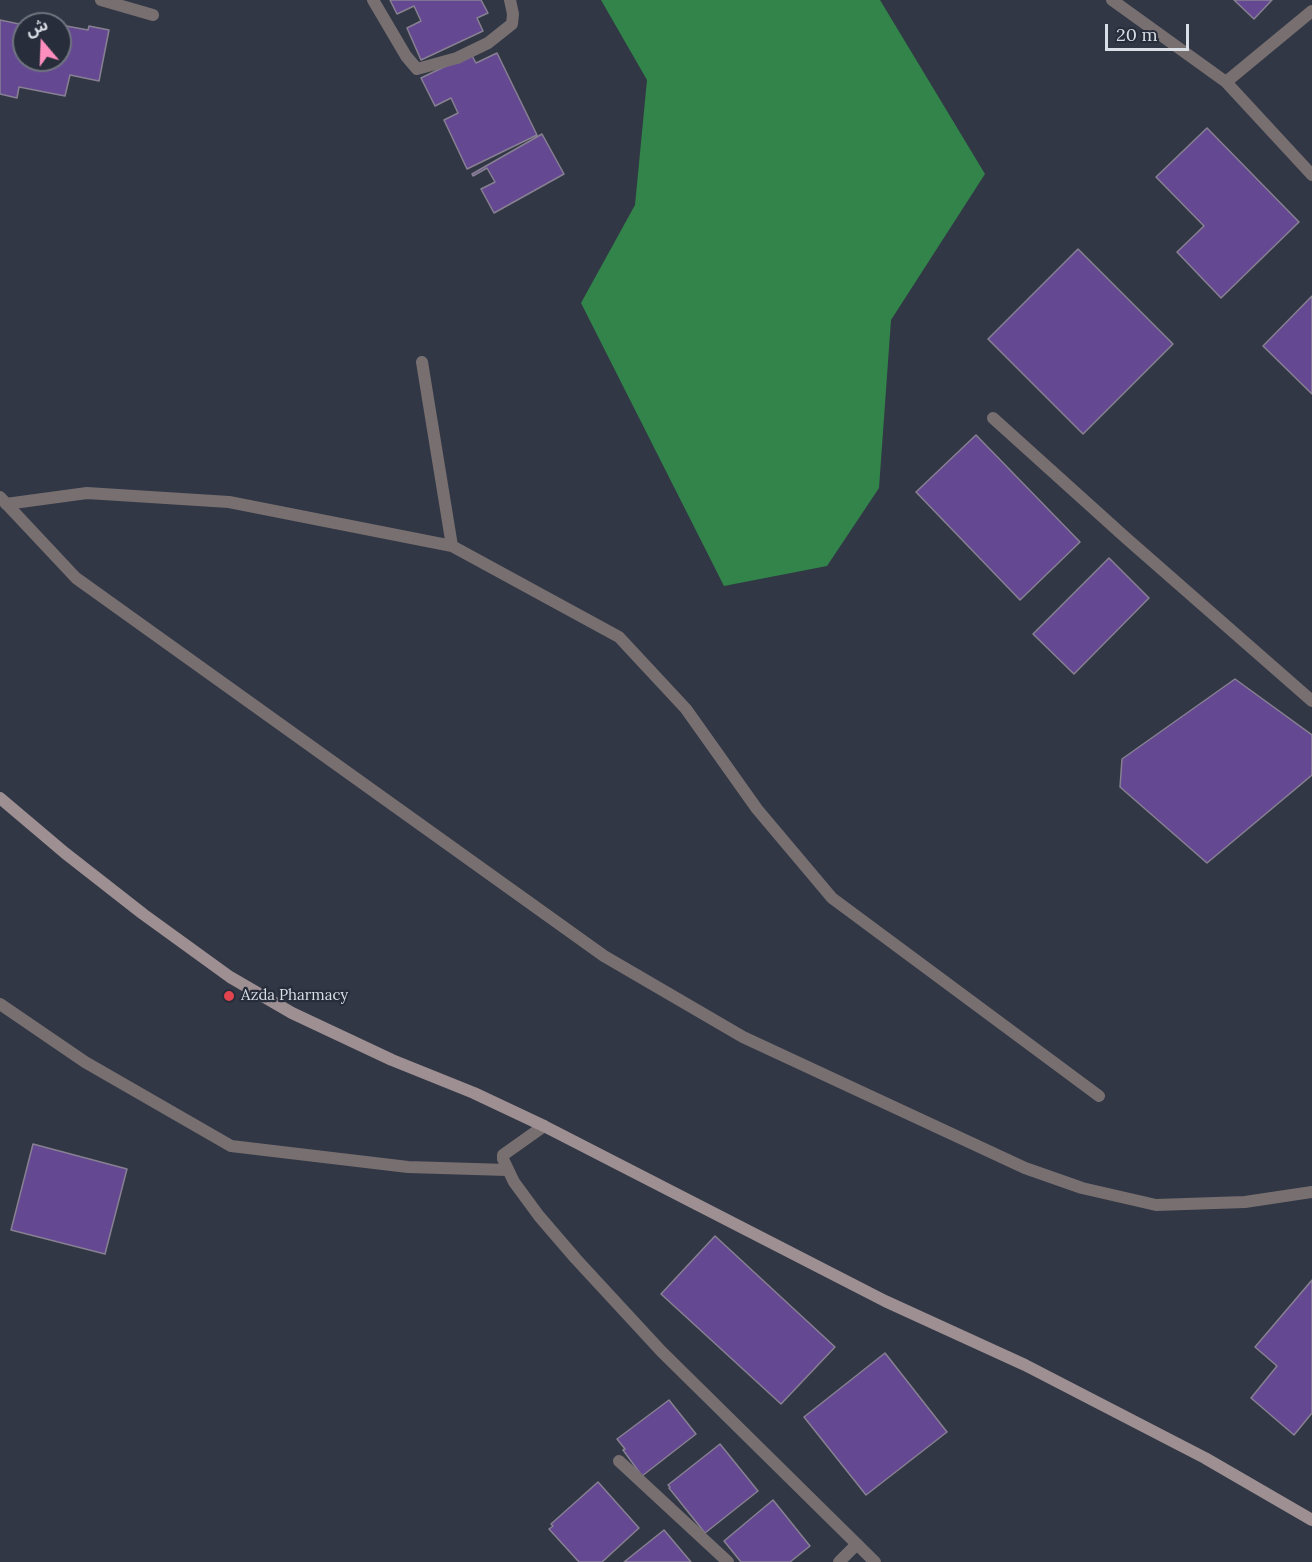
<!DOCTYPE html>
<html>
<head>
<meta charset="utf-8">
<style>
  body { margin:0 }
  #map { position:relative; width:1312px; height:1562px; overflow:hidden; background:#313744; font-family:Lora,"Noto Sans Arabic",serif }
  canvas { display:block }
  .north { position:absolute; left:12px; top:12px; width:60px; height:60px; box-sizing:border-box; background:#272d3a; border:2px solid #6f747f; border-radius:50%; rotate:341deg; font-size:16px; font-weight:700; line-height:24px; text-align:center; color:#dadee6 }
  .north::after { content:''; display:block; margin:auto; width:21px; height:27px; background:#fd8ebe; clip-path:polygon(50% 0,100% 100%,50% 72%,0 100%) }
  .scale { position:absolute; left:1105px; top:24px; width:84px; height:27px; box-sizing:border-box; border:3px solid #dadee6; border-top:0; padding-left:8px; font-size:18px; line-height:21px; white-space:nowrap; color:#dadee6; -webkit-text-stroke:4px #272d3a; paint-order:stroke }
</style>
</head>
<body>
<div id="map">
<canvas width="1312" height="1562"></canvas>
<div class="north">ش</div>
<div class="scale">20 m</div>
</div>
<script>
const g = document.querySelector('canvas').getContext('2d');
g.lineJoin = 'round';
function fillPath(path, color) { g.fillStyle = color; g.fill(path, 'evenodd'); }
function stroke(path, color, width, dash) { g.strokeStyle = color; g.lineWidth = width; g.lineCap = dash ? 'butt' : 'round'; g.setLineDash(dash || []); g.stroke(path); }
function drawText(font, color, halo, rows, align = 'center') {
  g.font = font + ' Lora,serif'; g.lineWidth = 4.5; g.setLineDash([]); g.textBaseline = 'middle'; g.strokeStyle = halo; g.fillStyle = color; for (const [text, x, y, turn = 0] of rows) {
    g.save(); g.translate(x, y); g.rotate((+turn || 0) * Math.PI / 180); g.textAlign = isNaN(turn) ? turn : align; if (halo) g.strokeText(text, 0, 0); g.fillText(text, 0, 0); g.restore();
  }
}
const forest = new Path2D(`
  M601,0h279l105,174 -94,146 -12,168 -52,78 -103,20 -143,-283 54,-98 12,-125z`);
const building = new Path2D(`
  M390,0h91l7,13 -11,5 6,13 -62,29 -14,-32 14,-7 -7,-15 -17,8z
  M1234,0h38l-18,19z
  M0,20l24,5v35h36l1,-35 27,5 1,-4 20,4 -10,51 -29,-6 -5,21 -46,-9 -2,11 -17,-4z
  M497,53l40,82 -70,34 -23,-49 14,-7 -7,-15 -16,8 -14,-28 50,-24 5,9z
  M1207,128l92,94 -78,76 -44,-46 27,-26 -48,-49z
  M542,134l22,40 -70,39 -13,-24 14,-7 -8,-14 -14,8 -1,-2z
  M1078,249l95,95 -90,90 -95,-95z
  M1312,296v98l-49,-48z
  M976,435l104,107 -60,58 -104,-108z
  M1109,558l40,40 -75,76 -41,-40z
  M1235,679l77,56v40l-105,88 -87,-76 2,-28z
  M33,1144l94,25 -22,85 -94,-24z
  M715,1236l120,111 -54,57 -120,-110z
  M1312,1280v133l-18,22 -43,-37 26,-32 -22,-19z
  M885,1353l62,79 -81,63 -62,-78z
  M669,1400l27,34 -54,42 -19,-26 2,-1 -8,-10z
  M720,1444l38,47 -53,42 -36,-45 1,-1 -2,-2z
  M598,1482l41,46 -37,34h-23l-30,-33 4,-3 -2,-2z
  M773,1500l37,46 -20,16h-49l-17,-21z
  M664,1530l27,32h-67z`);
const street = new Path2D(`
  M101,0l52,15
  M373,0l33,56 11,13 40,-11 31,-15 24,-19 1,-10 -3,-14
  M1112,0l114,82 86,93
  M1226,82l86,-71
  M422,362l30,184
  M993,418l133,120 186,163
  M0,497l76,81 67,48 461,330 139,81 282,131 57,20 74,17 89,-3 67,-10
  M6,504l81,-11 142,9 223,44 167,91 67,72 71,100 75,89 267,198
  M0,1004l85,58 146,84 177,21 99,3
  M544,1126l-41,29v4l11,23 25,34 37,43 85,92 214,211
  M619,1461l109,101
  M839,1562l18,-18`);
const secondary = new Path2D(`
  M0,798l65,55 78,61 87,63 62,36 100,47 82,33 70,33 341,175 140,64 180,93 107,62`);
const markers = [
  [229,996,6,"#e0444e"]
];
const poiNames = [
  ["Azda Pharmacy",241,996]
];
fillPath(forest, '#32844a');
fillPath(building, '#654892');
stroke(building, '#878192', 1.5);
stroke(street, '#786f71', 12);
stroke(secondary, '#9d8f92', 12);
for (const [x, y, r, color] of markers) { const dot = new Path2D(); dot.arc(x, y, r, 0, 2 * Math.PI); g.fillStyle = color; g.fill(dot); stroke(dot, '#272d3a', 2); }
drawText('15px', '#dadee6', '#272d3a', poiNames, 'left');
</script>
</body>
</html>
